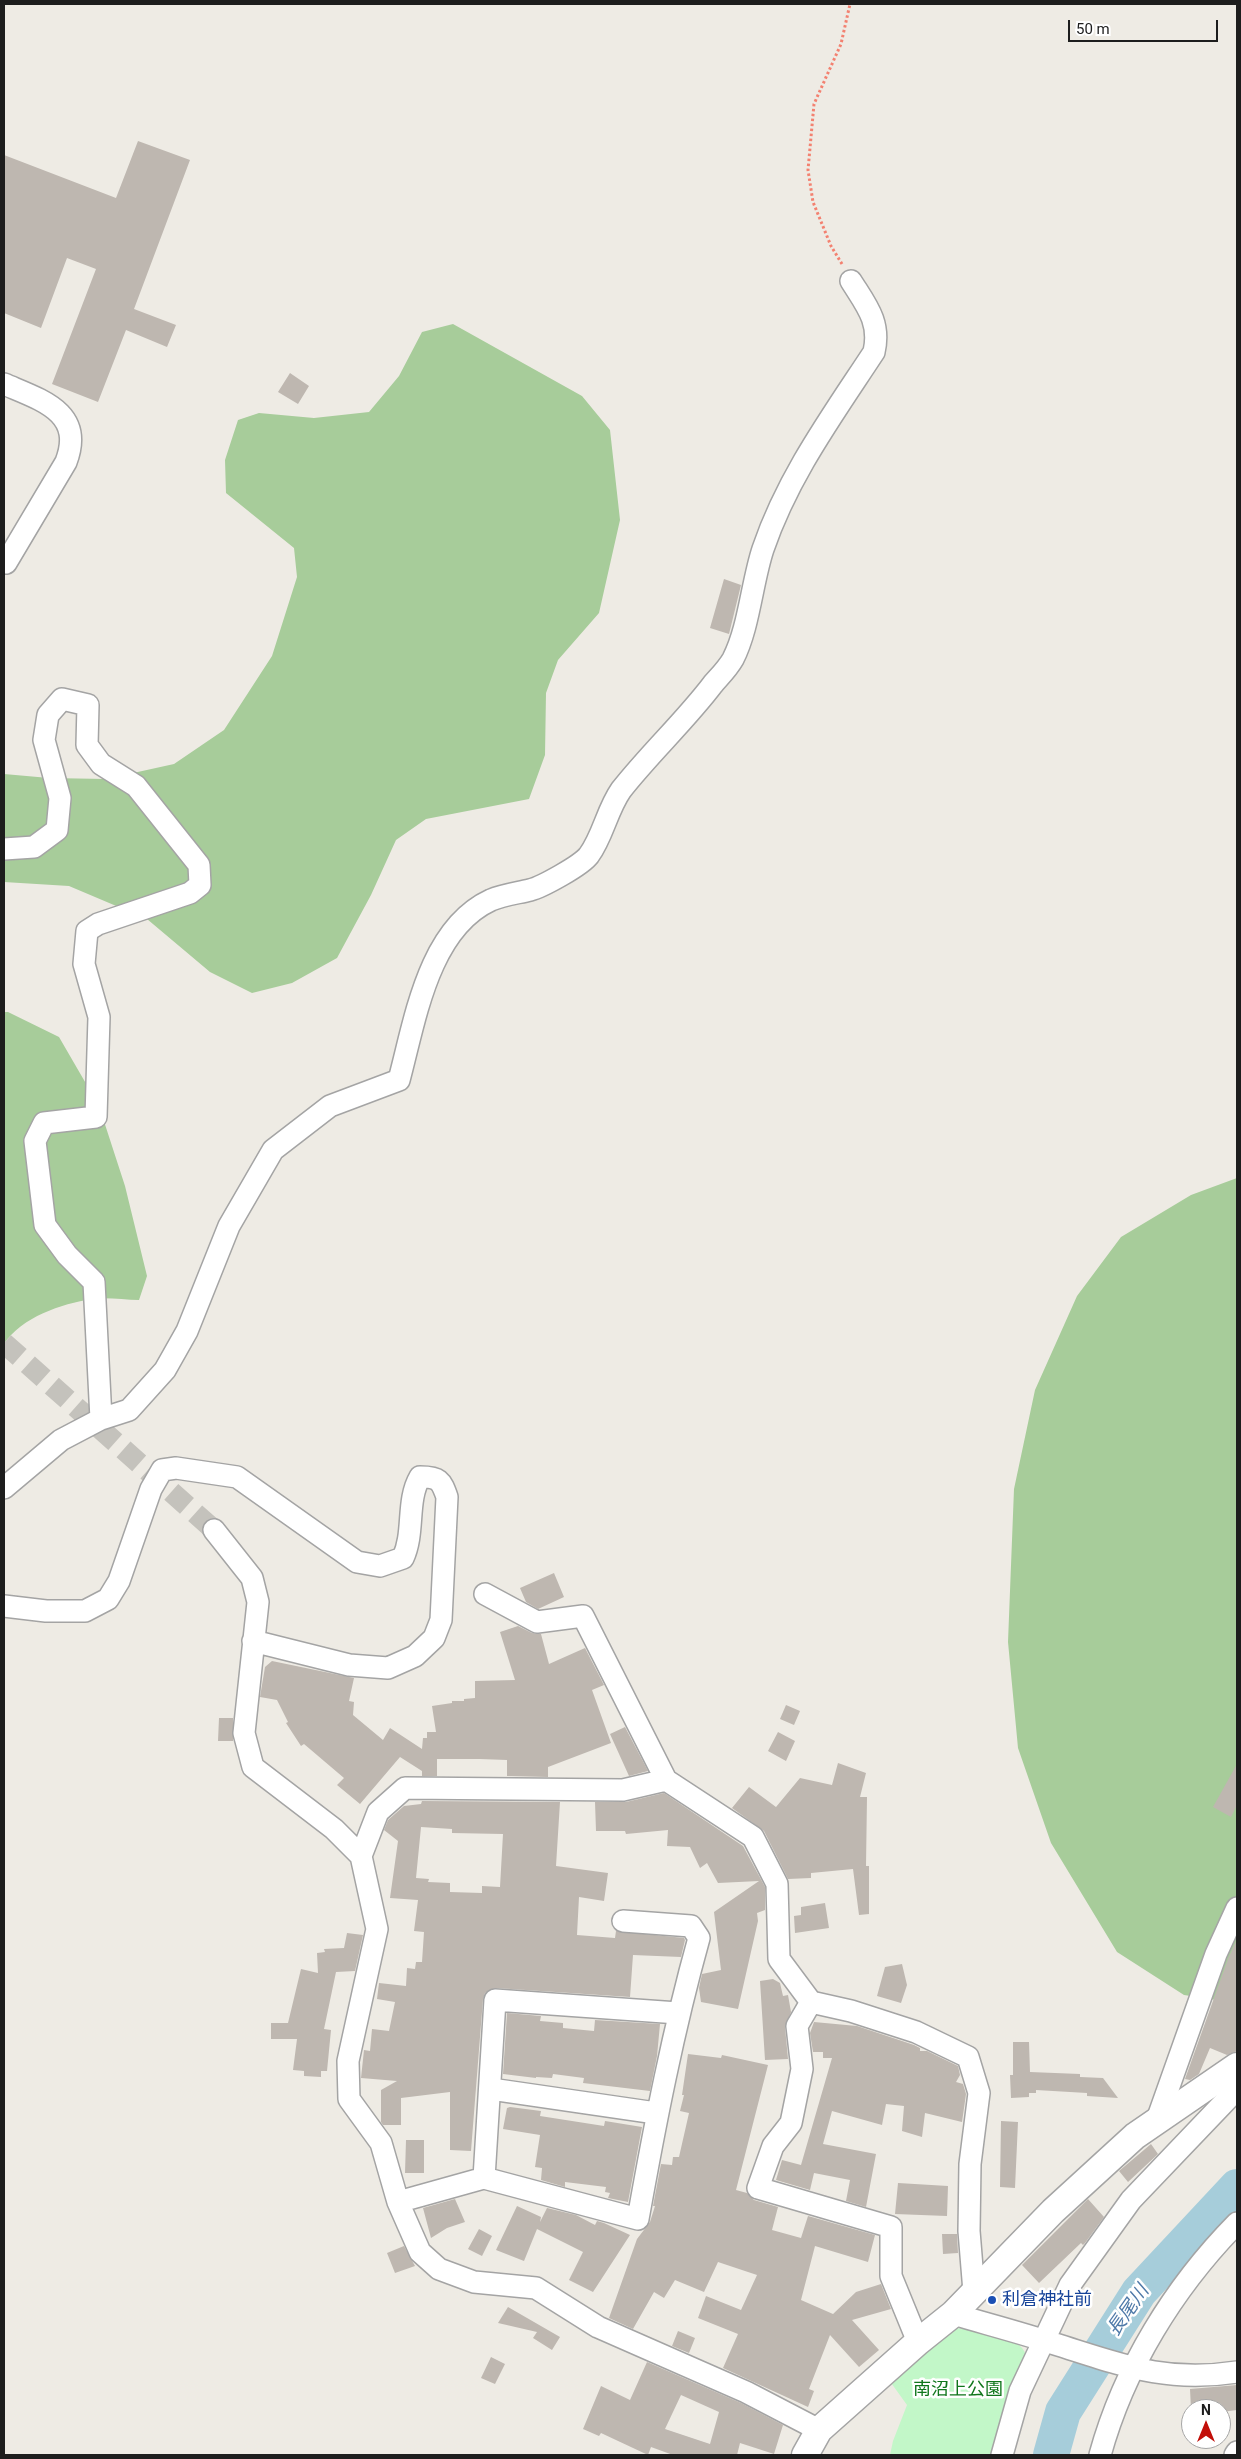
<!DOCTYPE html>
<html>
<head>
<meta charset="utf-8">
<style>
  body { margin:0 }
  #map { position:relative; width:1241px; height:2459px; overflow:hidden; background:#eeebe4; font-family:Roboto,sans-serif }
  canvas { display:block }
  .frame { position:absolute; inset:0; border:5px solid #1d1d1d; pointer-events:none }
  .north { position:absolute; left:1181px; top:2399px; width:50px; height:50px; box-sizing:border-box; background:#fff; border:1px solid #a5a5a5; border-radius:50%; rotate:0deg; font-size:14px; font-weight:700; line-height:20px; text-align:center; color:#1d1d1d }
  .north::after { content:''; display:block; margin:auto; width:18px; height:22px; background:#c20f09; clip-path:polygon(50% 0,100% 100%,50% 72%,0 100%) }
  .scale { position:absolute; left:1068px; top:20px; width:150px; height:22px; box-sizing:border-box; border:2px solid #1d1d1d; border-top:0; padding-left:6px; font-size:15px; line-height:18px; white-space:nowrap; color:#1d1d1d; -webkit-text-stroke:4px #fff; paint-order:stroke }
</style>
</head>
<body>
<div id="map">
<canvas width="1241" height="2459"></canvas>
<div class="frame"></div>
<div class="north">N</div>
<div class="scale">50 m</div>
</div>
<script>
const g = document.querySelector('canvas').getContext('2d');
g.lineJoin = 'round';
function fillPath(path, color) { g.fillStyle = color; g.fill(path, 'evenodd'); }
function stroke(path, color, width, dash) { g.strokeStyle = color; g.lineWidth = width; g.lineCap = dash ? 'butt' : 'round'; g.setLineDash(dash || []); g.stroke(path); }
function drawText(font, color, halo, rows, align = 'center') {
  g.font = font + ' Roboto,"Noto Sans JP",sans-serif'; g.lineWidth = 5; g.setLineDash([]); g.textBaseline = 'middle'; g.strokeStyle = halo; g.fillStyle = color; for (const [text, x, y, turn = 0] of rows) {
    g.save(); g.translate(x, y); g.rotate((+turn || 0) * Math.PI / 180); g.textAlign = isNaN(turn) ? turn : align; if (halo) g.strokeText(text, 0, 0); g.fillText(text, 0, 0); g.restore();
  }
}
const forest = new Path2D(`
  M453,324l129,72 28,34 10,90 -21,93 -41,47 -12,33 -1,62 -16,44 -103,20 -30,21 -25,55 -34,63 -45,25 -40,10 -42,-21 -63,-53 -78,-33 -65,-4v-108l45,4 57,1 68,-15 50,-34 48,-74 25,-79 -3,-29 -68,-55 -1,-33 13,-40 21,-7 55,5 55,-6 30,-36 23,-44z
  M4,1012h4l51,25 40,69 26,80 22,90 -8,24c-15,0 -32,-3 -47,-1 -31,5 -70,18 -88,45z
  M1237,1178v825l-53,-8 -67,-43 -66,-109 -33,-95 -10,-106 6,-153 21,-99 42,-94 44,-59 70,-42z`);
const park = new Path2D(`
  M954,2328c19,1 66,6 72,27l-34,100h-102l3,-14 14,-36 -18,-25z`);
const river = new Path2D(`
  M1051,2455l12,-43 76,-120 98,-105`);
const building = new Path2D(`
  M138,141l52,19 -56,149 42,16 -9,22 -41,-17 -28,72 -46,-18 44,-115 -29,-11 -26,70 -37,-15v-158l112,43z
  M290,373l19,13 -11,18 -20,-12z
  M724,579l17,6 -12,49 -19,-6z
  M554,1573l10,24 -26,12 -12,-7 -6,-14z
  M518,1626l14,7 9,1 8,30 36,-16 19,37 -12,5 19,53 -63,24v10l-41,-1v-16l-27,-1h-43v17h-15v-5l-22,-14 -40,47 -23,-19 7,-7 -40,-34 -3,2 -15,-23 2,-1 -11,-22 -17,-3 5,-30 7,-6 82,17 -5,23 5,1 -1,13 30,25 7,-12 32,21 1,-11h4v-6h9l-4,-26 20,-3v-2h12v-2l11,-1v-17l40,-1 -15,-48z
  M786,1705l14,6 -6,14 -14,-6z
  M219,1718h14v23h-15z
  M625,1727l23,44 -19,5 -19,-42z
  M778,1732l17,9 -9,20 -18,-10z
  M838,1763l28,10 -6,24h7l-1,69h3v48l-10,1 -6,-46 -42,4v5l-23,1 -24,-48 -32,-23 17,-21 27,20 24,-29 32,7z
  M1237,1764v41l-6,12 -18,-10z
  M664,1793l79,53 22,41v23l-8,3 1,8 -20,88 -37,-7 -2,-14 3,-14 19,-4 -7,-58 45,-31 -41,2 -11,-20 -7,5 -10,-21 -23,-1 1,-16 -42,4 -1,-3h-29l-1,-29h31z
  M422,1801l138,1 -4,64 52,7 -4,28 -25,-4 -2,38 38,3 1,-7 68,7 1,2 -4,17 -48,-2 -3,42 -134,-9 -11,5 -2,6 -12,152 -21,-1v-58l-49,6v27h-18l-2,-3v-32l16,-9 -36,-3 3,-28 6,1 2,-22 17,2 6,-29 -18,-3 2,-16 27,3 1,-18 8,1 1,-7h6l2,-30 -10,-1 4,-31 -28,-2 8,-57 -14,-11 4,-10 16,-14 17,-2zM421,1827l31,2v4l51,1 -3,53 -18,-1v7l-32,-1v-9l-22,-1 1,-3 -13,-1z
  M825,1903l4,25 -34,5 -1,-17 7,-1v-8z
  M347,1933l16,2 -8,36 -19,1 -12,57 7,1 -4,41h-6v6l-17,-1v-5l-11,-1 4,-31h-26v-16h17l13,-54 17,4 -1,-20 8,-1 -1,-3 20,-1z
  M1237,1939v112l-10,4 -17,-7 -11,26 -9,6 -5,-1 43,-120z
  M902,1964l5,21 -6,18 -24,-7 8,-29z
  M773,1979l7,4 3,13 5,-1 3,17 -6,15 3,32 -23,1 -5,-79z
  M507,2013l34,3 -1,5 23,2v5l31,3 1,-11 65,4 -3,32 -7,35 -67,-8 1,-5 -31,-4 -1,4 -16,-1v1l-33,-4z
  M814,2022l43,4 57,19 6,3v3h7l31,15 2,9 -4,7 7,2 3,10 -4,28 -37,-9 -3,24 -20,-6 2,-25 -18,-2 -4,21 -50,-14 -9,33 53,10 -10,53 -20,-6 4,-21 -36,-7 -4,17 -34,-10 6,-20 19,5 31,-107h-9v-6h-10l-3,-19z
  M1013,2042h16l1,30 50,2v3l23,1 15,20 -31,-2v-3l-51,-3v3h-7v4l-18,1 -1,-23h3z
  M688,2054l33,4 1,-3 46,10 -32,125 11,3 7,7 24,7 -6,23 29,8 7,-22 67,19 -7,27 -53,-16 -14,54 32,14 23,-22 25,-8 10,25 -39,11 27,30 -20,17 -29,-32 -21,54 5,2 -6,16 -85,-39 15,-34 -40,-16 8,-22 35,14 16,-35 -39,-13 -14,30 -29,-12 -11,18 -10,-6 -21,37 -24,-11 28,-79 13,-17 5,-16h-2l8,-42 11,1 1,-8h6l10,-44 -9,-2 4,-16h-2z
  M510,2107l31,4 -1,5 64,10 1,-5 37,6 -14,75 -20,-4 2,-5 -5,-1 1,-5 -41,-5v5l-24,-7 1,-12 -7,-1 5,-32 -37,-6 4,-21z
  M1001,2121l17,1 -3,66 -15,-1z
  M406,2140h18v33h-19z
  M1151,2144l7,10 -30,28 -9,-11z
  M898,2183l50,3 -1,30 -52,-2z
  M455,2199l10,23 -18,6 -16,10 -8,-30z
  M1088,2199l16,18 -19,26 -2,2 -2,-2 -42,40 -17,-18z
  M517,2206l24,11 -1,5 7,-14 29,7 19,10 2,-4 7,2 26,12 -37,57 -24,-12 14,-28 -46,-23 -13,32 -28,-11z
  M479,2229l13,7 -10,20 -14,-7z
  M942,2234h15l1,19 -15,1z
  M404,2246l11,20 -20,7 -8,-20z
  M508,2307l52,30 -8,13 -19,-12 4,-6 -39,-9z
  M678,2331l17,7 -6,15 -17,-7z
  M491,2357l14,7 -10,20 -14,-6z
  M647,2362l94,41 42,22 -9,29 -34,-11 -3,12h-64l-22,-8 -3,8 -47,-22 -2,3 -16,-7 18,-43 29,14zM681,2395l38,17 -9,32 -45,-15z
  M1237,2385v25l-16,2v-3h-30l-1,-20z`);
const minorTunnel = new Path2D(`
  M4,1343l210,187`);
const path = new Path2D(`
  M842,264l-11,-18 -18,-44 -5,-32 6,-66 27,-60 9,-40`);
const minor = new Path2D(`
  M4,384c37,16 81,28 62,78l-60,101
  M4,849l30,-2 23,-17 3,-32 -16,-58 4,-25 14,-16 26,6 -1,40 14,19 35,22 63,79 1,20 -10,8 -92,31 -11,7 -3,33 15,53 -3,100 -52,6 -9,18 10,84 22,30 27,27 7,137
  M4,1488l57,-48 40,-21 28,-9 36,-40 22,-39 42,-105 44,-76 57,-44 69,-26c16,-59 29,-151 92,-180 12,-5 27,-7 39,-10 12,-3 52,-25 59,-35 14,-19 18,-45 32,-65 29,-37 64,-69 92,-106 7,-8 15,-16 20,-25 16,-31 19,-77 30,-110 25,-73 69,-133 111,-197 7,-30 -8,-47 -23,-71
  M214,1530l38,48 6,24 -14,131 9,34 81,62 27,27 16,73 -29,132 1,38 32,44 17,59 22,50 19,17 35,13 62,6 62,39 148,65 73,38
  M485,1594l52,28 46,-6 83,164
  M4,1606l42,5h39l23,-12 11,-18 32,-92 11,-19 14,-2 61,9 120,85 23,4 23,-8c12,-26 3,-57 17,-81 19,0 21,3 27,20l-6,123 -7,18 -19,18 -27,12 -39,-3 -96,-24
  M361,1856l17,-44 27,-24 218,2 43,-10 87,57 24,47 2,75 32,43 40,9 65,21 52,25 11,36 -9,71 -1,67 5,61
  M811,2002l-14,24 5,43 -11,54 -18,23 -15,42 133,39v49l27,66
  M491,2089l165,24
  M1157,2120l59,-166 21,-46
  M484,2178l11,-178 183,13
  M398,2202l86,-24 154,41c17,-95 35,-188 61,-281l-8,-12 -68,-5
  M953,2314c34,10 69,19 102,30 67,21 110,39 182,28
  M1002,2455l18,-64 50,-106 61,-85 106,-111
  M1100,2455c24,-87 74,-168 137,-232
  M1235,2455l2,-3`);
const tertiary = new Path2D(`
  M805,2455l14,-25 99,-88 35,-28 100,-103 82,-75 102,-70`);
const markers = [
  [992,2300,5,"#1a4fb4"]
];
const transitNames = [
  ["利倉神社前",1002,2300]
];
const parkNames = [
  ["南沼上公園",958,2390]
];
const waterNames = [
  ["長尾川",1129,2311,-55]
];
fillPath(forest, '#a7cc9a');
fillPath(park, '#c2f7c8');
stroke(river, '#a6cdda', 36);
fillPath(building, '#beb7b0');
stroke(minorTunnel, '#c4c2bc', 21, [21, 11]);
stroke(minor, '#a4a4a4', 24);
stroke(tertiary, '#a4a4a4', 29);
stroke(path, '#f38170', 3, [2.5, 2.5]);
stroke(minor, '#fff', 21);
stroke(tertiary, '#fff', 26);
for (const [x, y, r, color] of markers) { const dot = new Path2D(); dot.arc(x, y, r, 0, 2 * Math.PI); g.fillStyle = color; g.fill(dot); stroke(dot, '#fff', 2); }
drawText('18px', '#164399', '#fff', transitNames, 'left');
drawText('18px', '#10761c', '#fff', parkNames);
drawText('italic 19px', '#4e79a8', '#fff', waterNames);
</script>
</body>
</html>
